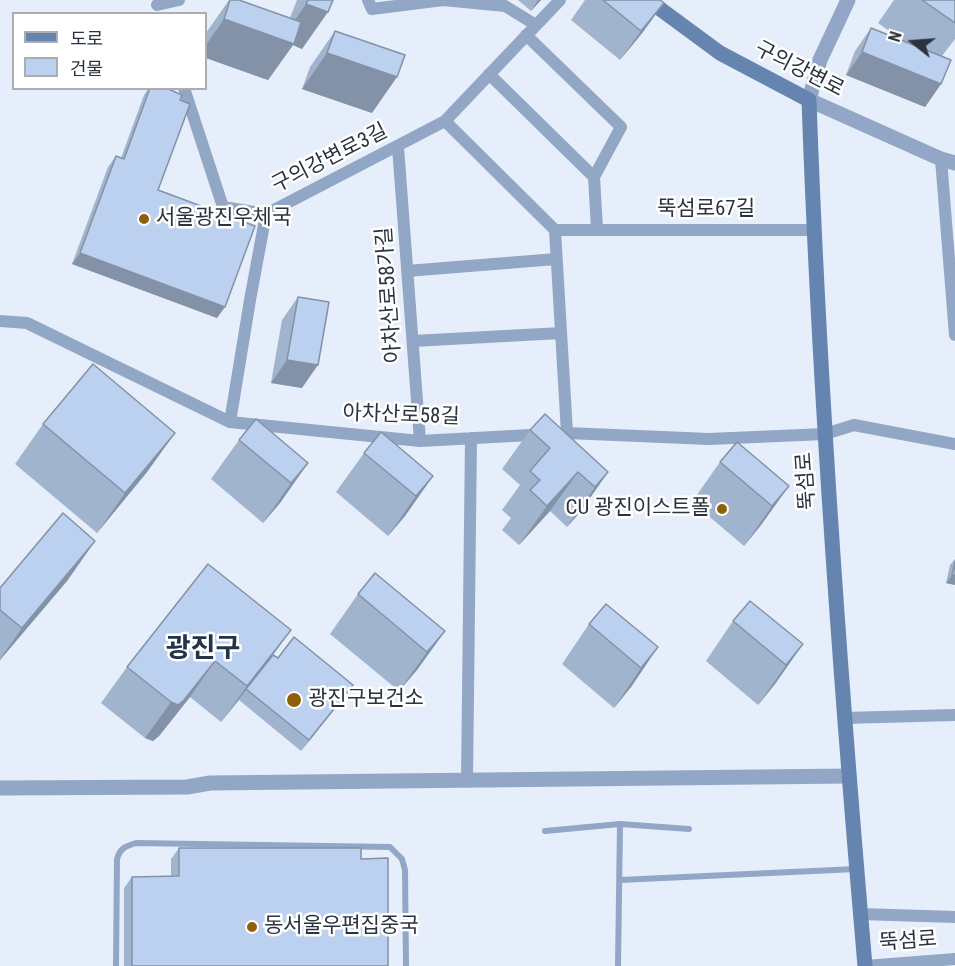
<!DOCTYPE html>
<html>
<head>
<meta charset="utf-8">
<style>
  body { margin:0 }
  #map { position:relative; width:955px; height:966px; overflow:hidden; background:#e5eefa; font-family:"Roboto Condensed","Noto Sans KR",sans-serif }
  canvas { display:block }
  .legend { position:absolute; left:12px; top:12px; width:195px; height:78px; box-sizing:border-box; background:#fff; border:2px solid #aaadb2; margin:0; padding:8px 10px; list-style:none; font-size:18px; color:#2a333e }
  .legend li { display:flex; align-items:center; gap:12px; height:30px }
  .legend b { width:30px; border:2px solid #aaadb2 }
  .north { position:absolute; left:883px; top:12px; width:60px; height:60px; -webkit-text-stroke:4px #fff; paint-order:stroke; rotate:287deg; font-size:16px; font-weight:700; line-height:24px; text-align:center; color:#2a333e }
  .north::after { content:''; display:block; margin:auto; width:21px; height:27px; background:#2a333e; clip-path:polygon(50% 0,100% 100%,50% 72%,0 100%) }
</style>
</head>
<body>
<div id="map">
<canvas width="955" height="966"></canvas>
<ul class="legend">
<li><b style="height:8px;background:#6585b0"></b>도로</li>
<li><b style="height:16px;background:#bbd1ef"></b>건물</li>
</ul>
<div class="north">N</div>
</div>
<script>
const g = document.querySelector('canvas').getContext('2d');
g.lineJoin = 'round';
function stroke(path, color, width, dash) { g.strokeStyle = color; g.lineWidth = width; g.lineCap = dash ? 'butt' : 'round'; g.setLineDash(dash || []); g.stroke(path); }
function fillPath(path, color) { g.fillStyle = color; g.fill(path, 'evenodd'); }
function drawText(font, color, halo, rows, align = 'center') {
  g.font = font + ' "Roboto Condensed","Noto Sans KR",sans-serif'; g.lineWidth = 5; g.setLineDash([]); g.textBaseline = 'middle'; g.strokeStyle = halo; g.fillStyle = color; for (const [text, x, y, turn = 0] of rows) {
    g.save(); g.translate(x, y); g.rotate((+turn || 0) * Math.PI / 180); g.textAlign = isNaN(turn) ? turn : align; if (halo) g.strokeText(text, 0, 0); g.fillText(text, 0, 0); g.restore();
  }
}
const service = new Path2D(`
  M545,831l75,-7 69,5
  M620,880l236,-11
  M116,966l1,-107c3,-11 9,-13 19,-16l254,4 12,12 3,11 1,96
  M618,966l2,-142`);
const minor = new Path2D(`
  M368,0l4,9 71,-9 62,6 31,19
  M157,5l22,-5
  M526,35l95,92 -27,50 3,52
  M489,74l105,103
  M184,88l39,119 43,7
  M445,121l110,109h259
  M398,147l22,294
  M941,159l14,176
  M555,230l12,203
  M407,271l149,-12
  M0,321l27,2 203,99 190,19 147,-8 142,6 116,-5 29,-9 101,19
  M413,341l148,-8
  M230,422l20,-122 16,-86 179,-93 115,-121
  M845,718l110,-3
  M467,780l4,-342
  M860,914l95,3
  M865,966l90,-7`);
const tertiary = new Path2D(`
  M848,0l-28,60 -11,40 132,59 14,4
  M0,788l187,-1 23,-4 639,-7`);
const secondary = new Path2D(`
  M648,0l72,53 89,47c10,289 31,578 56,866`);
const wall = new Path2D(`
  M229,0h10l51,18 7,-18h36l-31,49 -9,-4 -25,35 -62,-22v-25z
  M518,0h23l-10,11z
  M585,0h75l-17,32 -23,28 -49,-40z
  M894,0h61v39l-13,17 -1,28 -16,23 -79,-32 9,-24 16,-23 31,12 -24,-17z
  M335,31l37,82 -70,-24 8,-22z
  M149,88h17l14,12 -22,90 59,128 -145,-54 36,-97 8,-11 5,2 23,-63z
  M298,297l4,91 -31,-5 11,-63z
  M43,424l132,9 -28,39 -50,61 -82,-69z
  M530,430l78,42 -27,39 -14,16 -17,-16 -31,34 -17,-15 9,-12 -9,-8 18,-25 -18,-16z
  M239,440l69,23 -28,40 -17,20 -52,-44z
  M364,453l69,23 -28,40 -17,20 -52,-44z
  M720,462l69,24 -28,39 -17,21 -52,-44z
  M95,541l-28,40 -67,79v-72z
  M955,559v26l-9,-2 4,-18z
  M358,594l87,37 -28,39 -18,21 -69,-57z
  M733,621l70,23 -28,40 -17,21 -52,-44z
  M589,624l69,23 -27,40 -17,21 -52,-44z
  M273,655l5,3 75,27 -8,11 -44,55 -62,-51 1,-1 -19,23 -31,-25 -31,39 -6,5 -8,-3 -44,-35 26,-36z
  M179,848l182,11 27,107h-264v-78l8,-11 39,-1v-17z`);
const shadedWall = new Path2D(`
  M538,0h3l-10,11z
  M664,3l-21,29 -23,28 21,-29z
  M306,4l22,8 -26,37 -9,-4 -25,35 -62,-22v-13l18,-26 58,20z
  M862,52l79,32 -16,23 -79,-32z
  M327,53l70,24 -25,36 -70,-24z
  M80,253l145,54 -8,11 -145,-54z
  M287,360l31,5 -16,23 -31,-5z
  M175,433l-28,39 -50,61 28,-40z
  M308,463l-28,40 -17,20 28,-40z
  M578,472l-28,39 -31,34 28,-39z
  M608,472l-27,39 -14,16 28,-40z
  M433,476l-28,40 -17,20 28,-40z
  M789,486l-28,39 -17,21 28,-40z
  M95,541l-28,40 -67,79v-1l22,-31z
  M952,575h3v10l-9,-2z
  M291,630l-26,36 -44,56 26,-36z
  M445,631l-28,39 -18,21 28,-39z
  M803,644l-28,40 -17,21 28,-40z
  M658,647l-27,40 -17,21 27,-40z
  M215,661l-25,36 -31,39 -6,5 -8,-3 26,-36z
  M353,685l-8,11 -44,55 8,-11z`);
const building = new Path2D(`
  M230,0h9l62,22 -7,22 -70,-25z
  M308,0h25l-5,12 -22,-8z
  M603,0h57l4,3 -23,28z
  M922,0h33v23z
  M871,28l80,32 -10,24 -79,-32z
  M335,31l70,24 -8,22 -70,-24z
  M150,88h16l16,7 -2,5 10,4 -32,86 97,36 -30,81 -145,-54 36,-97 8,3z
  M298,297l31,5 -11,63 -31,-5z
  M93,364l82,69 -50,60 -82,-69z
  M545,414l63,58 -13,15 -17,-15 -31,34 -17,-16 10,-10 -10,-9 20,-23 -20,-18z
  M256,419l52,44 -17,20 -52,-43z
  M381,432l52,44 -17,20 -52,-43z
  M737,442l52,44 -17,20 -52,-44z
  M63,513l32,28 -73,87 -22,-18v-22z
  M955,562v13h-3z
  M208,564l83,66 -44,56 -32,-25 -31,39 -6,5 -7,-3 -44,-35z
  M375,573l70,58 -18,21 -69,-58z
  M750,601l53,43 -17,21 -53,-44z
  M606,604l52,43 -17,21 -52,-44z
  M294,637l59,48 -44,55 -63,-51 27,-34 5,3z
  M179,848h182v11l27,-1v108h-256v-89l47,-1z`);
const markers = [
  [144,219,6,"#8e6109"],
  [722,509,6,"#8e6109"],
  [294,700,8,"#8e6109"],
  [252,927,6,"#8e6109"]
];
const streetNames = [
  ["구의강변로",799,70,27],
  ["구의강변로3길",330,159,-27],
  ["뚝섬로67길",706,210],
  ["아차산로58가길",390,295,-94],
  ["아차산로58길",401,416,2],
  ["뚝섬로",807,481,-94],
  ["뚝섬로",908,942,-4]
];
const poiNames = [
  ["서울광진우체국",156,219],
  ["CU 광진이스트폴",710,509,"right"],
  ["광진구보건소",308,700],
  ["동서울우편집중국",264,927]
];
const districtNames = [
  ["광진구",203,650]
];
stroke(service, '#91a7c5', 6);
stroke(minor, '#91a7c5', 12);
stroke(tertiary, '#91a7c5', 15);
stroke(secondary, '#6585b0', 15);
fillPath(wall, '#a1b4ce');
fillPath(shadedWall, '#8392a7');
fillPath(building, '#bbd1ef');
stroke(building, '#8392a7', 1.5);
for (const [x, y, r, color] of markers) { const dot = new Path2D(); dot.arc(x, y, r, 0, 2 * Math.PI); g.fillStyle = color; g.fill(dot); stroke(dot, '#fff', 2); }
drawText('21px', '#2a333e', '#fff', streetNames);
drawText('21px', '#2a333e', '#fff', poiNames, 'left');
drawText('bold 27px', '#22334a', '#fff', districtNames);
</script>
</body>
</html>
